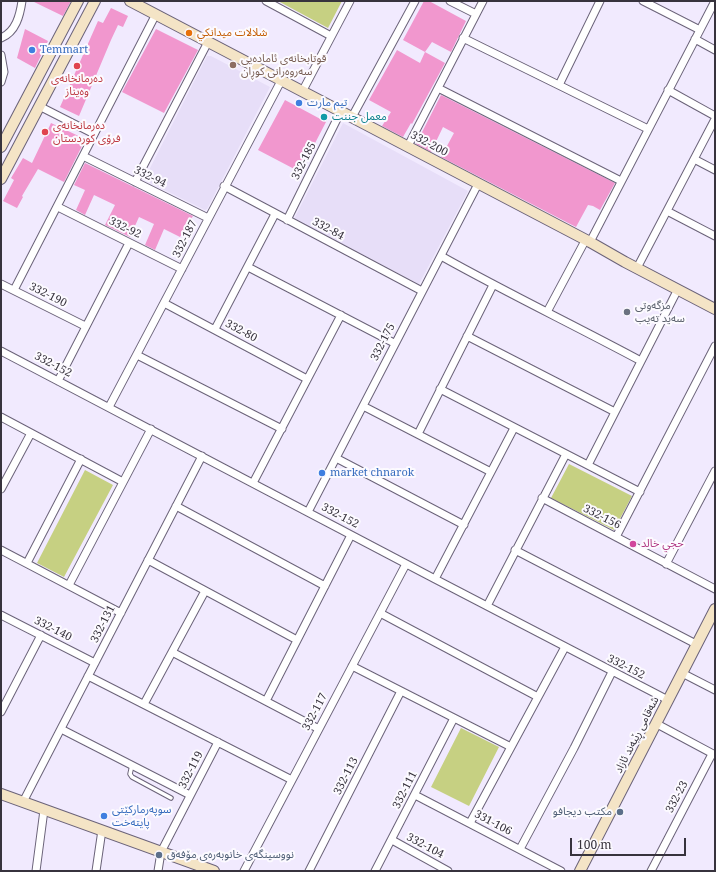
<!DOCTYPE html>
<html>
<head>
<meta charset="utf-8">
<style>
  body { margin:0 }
  #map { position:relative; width:716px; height:872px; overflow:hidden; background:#f1eafe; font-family:"Noto Serif",serif }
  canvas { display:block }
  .frame { position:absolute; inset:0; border:2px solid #37333d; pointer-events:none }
  .scale { position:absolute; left:570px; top:838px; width:116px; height:18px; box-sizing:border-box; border:2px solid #37333d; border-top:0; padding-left:5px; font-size:12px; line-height:14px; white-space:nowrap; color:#37333d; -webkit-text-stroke:3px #fcfaff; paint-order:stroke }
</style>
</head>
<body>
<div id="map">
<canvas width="716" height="872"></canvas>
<div class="frame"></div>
<div class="scale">100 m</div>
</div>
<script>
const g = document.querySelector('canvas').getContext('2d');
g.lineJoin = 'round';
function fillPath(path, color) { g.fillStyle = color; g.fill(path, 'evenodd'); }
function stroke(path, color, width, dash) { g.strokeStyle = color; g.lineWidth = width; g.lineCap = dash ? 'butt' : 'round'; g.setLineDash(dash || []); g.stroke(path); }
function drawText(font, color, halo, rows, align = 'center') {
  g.font = font + ' "Noto Serif","Noto Sans Arabic",serif'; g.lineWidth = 4; g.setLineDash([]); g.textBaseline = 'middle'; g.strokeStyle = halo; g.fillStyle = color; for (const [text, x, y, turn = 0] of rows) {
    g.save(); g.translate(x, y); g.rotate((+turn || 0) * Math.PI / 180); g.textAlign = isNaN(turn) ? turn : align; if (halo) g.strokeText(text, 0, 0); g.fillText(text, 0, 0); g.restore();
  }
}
const built = new Path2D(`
  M207,56h4l59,31 -63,122 -2,1 -61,-30z
  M343,123l125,68 -49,93 -125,-65z`);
const green = new Path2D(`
  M278,1h64l-14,27z
  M569,464l63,32 -18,34 -63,-32z
  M85,470l28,15 -49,92 -27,-14z
  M461,728l38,19 -30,59 -38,-19z`);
const building = new Path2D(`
  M32,1h39l-8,15z
  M424,1h5l37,20 -15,31 -19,-10 -7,10 -22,-12z
  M111,8l17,8 -5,11 -5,-2 -7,15 -32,76 -19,-9 38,-86 5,2z
  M25,29l23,12 -13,27 -18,-10z
  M156,29l42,21 -34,63 -42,-21z
  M397,50l23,13 5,-11 20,11 -33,61 -1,-1 -8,14 -21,-11 9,-14 -22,-12z
  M441,95l174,88 -15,27 -7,-4 -5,-1 -12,22 -135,-70 13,-24 -11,-6 -12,25 -15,-8z
  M285,100l41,22 -26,50 -42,-22z
  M51,123l34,16 -3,7 -18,36 -26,-13 -16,27 1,1 -6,11 -14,-7 11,-21 -3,-2 12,-20 9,5z
  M85,163l108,53 -13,21 -16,-8 -9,21 -10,-5 9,-21 -15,-7 -9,20 -25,-12 10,-20 -21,-10 -9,20 -9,-5 9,-20 -11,-5z`);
const lane = new Path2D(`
  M132,765l-2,9 2,3 39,21`);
const street = new Path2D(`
  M266,1l65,35
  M450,1l26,13
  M643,1l57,29
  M1,38c15,-6 19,-23 21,-37
  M463,38l185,91
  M695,39l20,11
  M1,55l3,17 -3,10
  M559,85l41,-84
  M438,88l183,93
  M668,90l47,26
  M302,92l48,-91
  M39,106l55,28
  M352,117l63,-116
  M408,146l75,-145
  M83,156l125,62
  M694,159l21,11
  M135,182l73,-140
  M224,186l198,105
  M58,207l124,62
  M667,211l48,25
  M287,220l54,-109
  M590,242l125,-241
  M441,256c66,37 133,69 200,105
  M248,267l146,76
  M637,268l78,-149
  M1,284l84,42
  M14,290l142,-276
  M164,303l143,76
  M547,312l39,-73
  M215,329l60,-115
  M467,336l148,76
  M1,351l434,228 233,121
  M137,355l145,74
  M58,381l71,-138
  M440,389l200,103
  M363,406l128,66
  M109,407l172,-326
  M1,417l122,65
  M418,434l75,-149
  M336,458l128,67
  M588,465l90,-176
  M253,483l88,-168
  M1,489l30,-56
  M542,498l173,91
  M176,506l149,80
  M308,512l170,-328
  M616,537l99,-191
  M1,550l120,63
  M515,550l181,94
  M148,560l149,80
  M27,563l54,-104
  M666,564l49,-93
  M435,579l79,-151
  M69,585l82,-156
  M487,606l79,-152
  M380,613l158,84
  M1,615l94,48
  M172,652l147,77
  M352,666l159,81
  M682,673l33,17
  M88,676l204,104
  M266,701l85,-166
  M144,704l61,-113
  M1,712l40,-77
  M657,724l58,31
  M61,729l129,66
  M415,795l146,76
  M23,802l179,-346
  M470,823l95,-176
  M392,840l56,31
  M520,849l54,-101 38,-76
  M36,871l8,-61
  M96,871l6,-41
  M158,871l3,-19 57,-110
  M244,871l162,-307
  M309,871l92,-180
  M375,871l79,-153
  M651,871l61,-117`);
const secondary = new Path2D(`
  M130,1l460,241 35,20 90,47
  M1,147l77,-146
  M1,179l94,-178
  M1,794l213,77
  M580,871l135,-262`);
const markers = [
  [189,33,4,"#e8710a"],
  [32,50,4,"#3f7fe0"],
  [233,65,4,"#8d6e63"],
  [77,66,4,"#e0444e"],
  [299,103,4,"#3f7fe0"],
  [324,117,4,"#0f9aa8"],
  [45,132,4,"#e0444e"],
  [627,312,4,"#6b7280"],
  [322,473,4,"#3f7fe0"],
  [633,544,4,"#d1479c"],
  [620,812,4,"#5c6f8a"],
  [104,816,4,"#3f7fe0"],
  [159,855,4,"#5c6f8a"]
];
const foodNames = [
  ["شلالات ميدانكي",197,33]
];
const shopNames = [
  ["Temmart",40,50],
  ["تيم مارت",307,103],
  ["market chnarok",330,473],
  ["سوپەرمارکێتی",112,810],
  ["پایتەخت",112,823]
];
const educationNames = [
  ["قوتابخانەی ئامادەیی",241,59],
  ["سەروەرانی کوڕان",241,72]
];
const healthNames = [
  ["دەرمانخانەی",77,79],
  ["وەیناز",77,92],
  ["دەرمانخانەی",53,126,"left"],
  ["فرۆی کوردستان",53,139,"left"]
];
const cultureNames = [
  ["معمل جننت",332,117]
];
const streetNames = [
  ["332-200",429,144,28],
  ["332-185",304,161,-63],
  ["332-94",150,177,26],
  ["332-92",125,228,26],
  ["332-84",328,229,28],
  ["332-187",185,239,-63],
  ["332-190",48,295,27],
  ["332-80",241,331,28],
  ["332-175",383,342,-63],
  ["332-152",53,365,28],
  ["332-152",340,516,28],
  ["332-156",602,517,27],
  ["332-131",103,624,-63],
  ["332-140",53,629,27],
  ["332-152",626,667,27],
  ["332-117",315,712,-62],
  ["شەقامی ڕێبەند ئازاد",637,735,-63],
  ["332-119",191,770,-63],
  ["332-113",346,776,-63],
  ["332-111",405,790,-63],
  ["332-23",677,797,-62],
  ["331-106",493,823,28],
  ["332-104",425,846,28]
];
const worshipNames = [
  ["مزگەوتی",635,306],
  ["سەید تەیب",635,319]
];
const hotelNames = [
  ["حجي خالد",641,544]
];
const serviceNames = [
  ["مكتب ديجافو",612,812],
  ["نووسینگەی خانوبەرەی مۆفەق",167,855,"left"]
];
fillPath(built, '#e7def8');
fillPath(green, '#c6d082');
fillPath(building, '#f197ce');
stroke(lane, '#6b6379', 5.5);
stroke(street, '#6b6379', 9);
stroke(secondary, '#6b6379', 12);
stroke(lane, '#fff', 3.5);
stroke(street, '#fff', 7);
stroke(secondary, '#f4e4c6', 10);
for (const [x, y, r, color] of markers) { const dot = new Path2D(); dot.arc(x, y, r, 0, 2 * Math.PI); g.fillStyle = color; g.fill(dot); stroke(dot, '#fcfaff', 1.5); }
drawText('11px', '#c56008', '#fcfaff', foodNames, 'left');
drawText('11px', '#366cbe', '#fcfaff', shopNames, 'left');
drawText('11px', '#785e54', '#fcfaff', educationNames, 'left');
drawText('11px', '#be3a42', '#fcfaff', healthNames);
drawText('11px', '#0d838f', '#fcfaff', cultureNames, 'left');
drawText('11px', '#37333d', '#fcfaff', streetNames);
drawText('11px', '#5b616d', '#fcfaff', worshipNames, 'left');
drawText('11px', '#b23c85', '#fcfaff', hotelNames, 'left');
drawText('11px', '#4e5e75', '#fcfaff', serviceNames, 'right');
</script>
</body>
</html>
